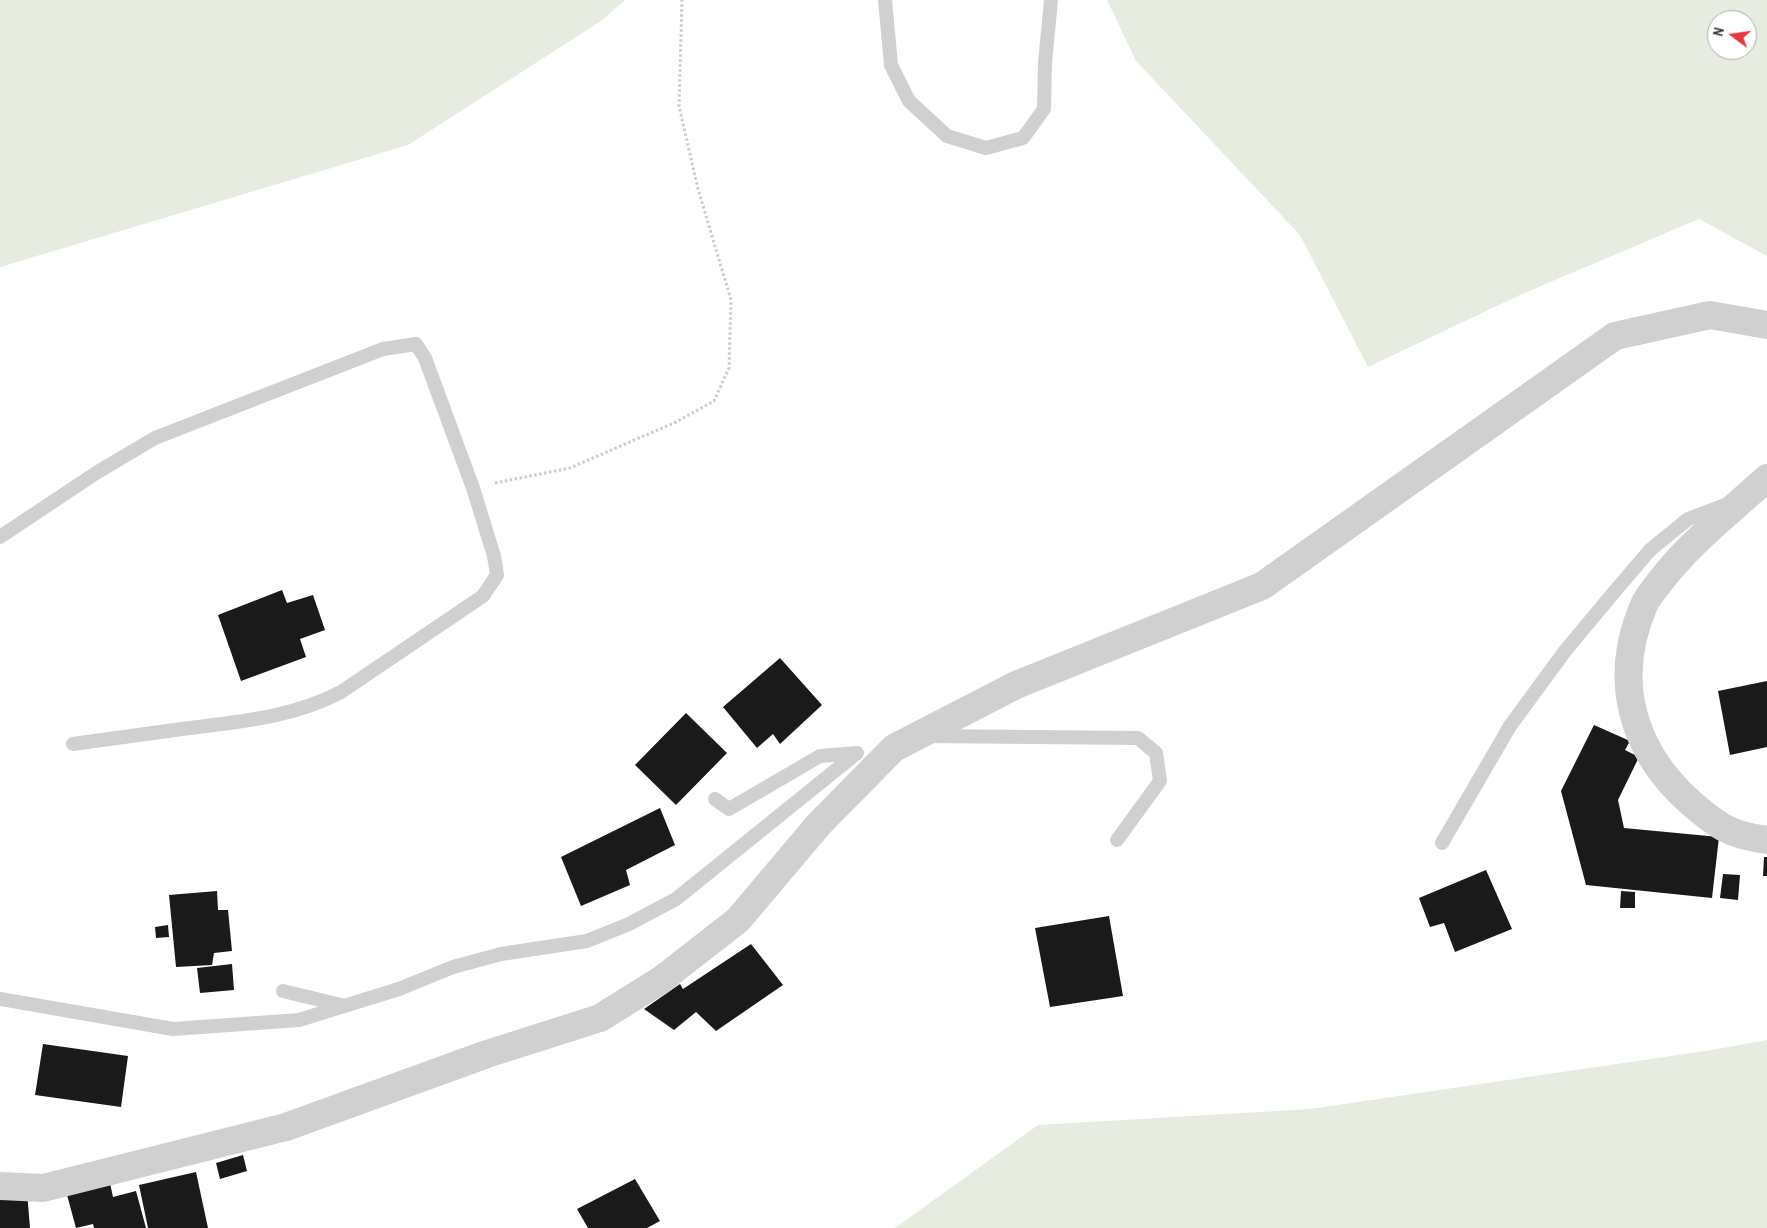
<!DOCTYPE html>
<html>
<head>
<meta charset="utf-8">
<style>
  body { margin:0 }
  #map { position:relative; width:1767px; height:1228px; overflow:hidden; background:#fff; font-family:"Archivo Narrow",sans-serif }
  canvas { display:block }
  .north { position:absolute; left:1707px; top:10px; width:50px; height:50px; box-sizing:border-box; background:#fff; border:1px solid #adadad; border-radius:50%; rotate:284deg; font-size:14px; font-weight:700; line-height:20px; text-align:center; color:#333 }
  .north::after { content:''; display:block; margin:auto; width:18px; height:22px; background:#e63946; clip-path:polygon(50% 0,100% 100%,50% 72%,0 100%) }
</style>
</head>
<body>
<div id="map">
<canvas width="1767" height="1228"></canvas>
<div class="north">N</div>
</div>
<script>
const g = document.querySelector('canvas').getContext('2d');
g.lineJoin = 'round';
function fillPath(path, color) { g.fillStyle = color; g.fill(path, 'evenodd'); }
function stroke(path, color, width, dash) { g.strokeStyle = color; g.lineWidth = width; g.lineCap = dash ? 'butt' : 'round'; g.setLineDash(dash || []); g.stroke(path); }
const green = new Path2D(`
  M0,0h625l-24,21 -193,124 -408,122z
  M1107,0h660v256l-68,-37 -177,75 -154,73 -68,-132 -164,-174zM1717,20h30v30h-30z
  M1767,1040v188h-872l143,-103 272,-16 402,-59z`);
const building = new Path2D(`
  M282,590l5,13 26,-8 12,35 -25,9 6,18 -65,24 -23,-66z
  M780,658l42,47 -42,39 -7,-10 -16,14 -34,-41z
  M1767,681v66l-37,8 -12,-64z
  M686,713l41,40 -51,52 -41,-40z
  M1594,725l36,16 -5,9 14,7 -21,43 6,28 95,9 -7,61 -126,-13 -25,-94z
  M660,808l15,37 -49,25 4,15 -49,21 -20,-49z
  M1764,857h3v19h-4z
  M1486,870l26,59 -57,23 -11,-29 -14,4 -11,-29z
  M1723,874l17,1 -2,25 -18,-2z
  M217,891l1,19h10l4,41 -18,2 -2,12 -36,2 -7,-72z
  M1621,891l14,1v16h-15z
  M1109,916l14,80 -73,11 -15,-79z
  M168,925l1,12 -13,1 -1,-11z
  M751,944l32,41 -67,46 -20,-19 -22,18 -30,-21 36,-25 3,5z
  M232,964l2,26 -34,3 -3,-25z
  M43,1044l85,12 -7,51 -86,-12z
  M243,1155l4,16 -27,8 -4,-16z
  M196,1172l12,56h-60l-9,-43z
  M635,1179l25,42 -13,7h-59l-11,-19z
  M110,1183l3,14 23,-6 10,37h-52l-1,-4 -17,4 -9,-33z
  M27,1192l3,36h-30v-34z`);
const path = new Path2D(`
  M495,483l75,-15 106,-46 38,-21 15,-33 2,-68 -33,-111 -19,-83 3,-106`);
const service = new Path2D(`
  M885,0l6,65 18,36 38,35 39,12 37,-10 21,-29 1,-46 6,-63
  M0,537l96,-64 59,-35 228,-89 33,-5 9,14 48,130 21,68 3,19 -14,21 -142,96c-49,26 -105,30 -159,37 -36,5 -73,10 -109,15
  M928,736l210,2 18,15 4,28 -43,59
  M715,799l14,10 91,-53 37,-3
  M1442,843l68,-117 55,-75 45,-54 40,-47 38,-31 37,-14
  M283,991l62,15
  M0,999l173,30 126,-9 100,-31 54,-22 48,-13 86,-13 42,-17 47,-25 181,-146`);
const minor = new Path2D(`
  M1767,478c-37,34 -78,65 -108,105 -5,7 -12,14 -15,22 -32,74 -13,145 47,198 28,24 39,32 76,37
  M0,1186l43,2 243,-61 201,-73 113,-36 61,-38 77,-60 81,-96 75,-76 122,-63 246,-99 353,-250 95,-21 57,10`);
fillPath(green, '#e6ecdf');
fillPath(building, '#1a1a1a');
stroke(path, '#cdcdcd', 3, [2.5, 2.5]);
stroke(service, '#d0d0d0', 14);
stroke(minor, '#d0d0d0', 28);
</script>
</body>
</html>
